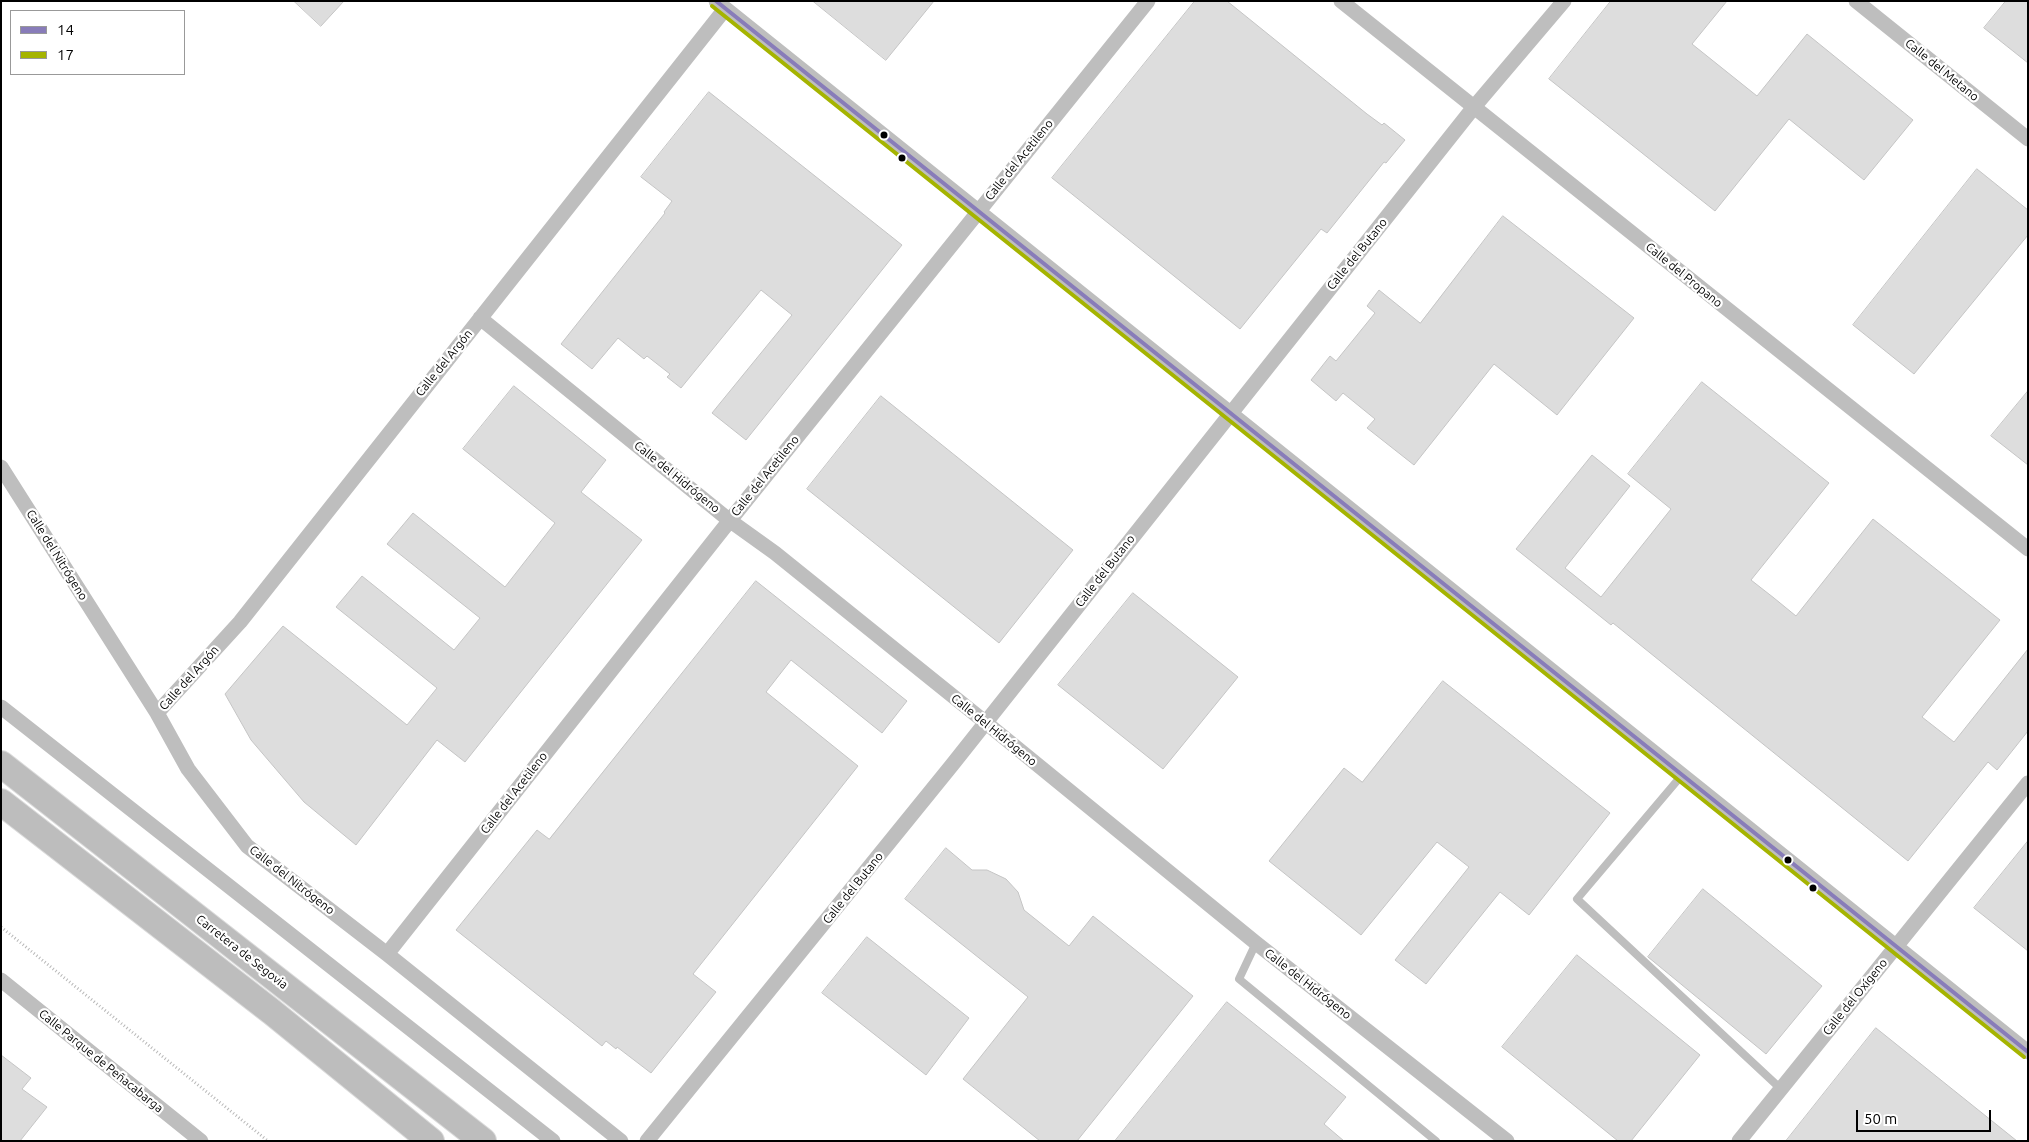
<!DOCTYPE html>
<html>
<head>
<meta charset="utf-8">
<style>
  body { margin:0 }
  #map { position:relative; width:2029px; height:1142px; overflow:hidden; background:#fff; font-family:Ubuntu,sans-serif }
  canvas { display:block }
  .frame { position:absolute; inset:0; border:2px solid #000; pointer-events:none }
  .legend { position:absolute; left:10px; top:10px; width:175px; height:65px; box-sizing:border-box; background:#fff; border:1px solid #999; margin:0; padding:6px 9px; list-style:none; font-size:15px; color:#000 }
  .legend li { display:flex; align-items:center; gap:10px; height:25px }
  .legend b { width:25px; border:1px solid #999 }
  .scale { position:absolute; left:1856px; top:1110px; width:135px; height:22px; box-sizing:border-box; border:2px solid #000; border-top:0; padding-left:6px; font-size:15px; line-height:18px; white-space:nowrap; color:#000; -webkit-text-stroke:4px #fff; paint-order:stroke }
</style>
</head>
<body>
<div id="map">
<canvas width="2029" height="1142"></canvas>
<div class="frame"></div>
<ul class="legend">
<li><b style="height:6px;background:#887cb9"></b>14</li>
<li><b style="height:6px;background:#a5b400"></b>17</li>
</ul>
<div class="scale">50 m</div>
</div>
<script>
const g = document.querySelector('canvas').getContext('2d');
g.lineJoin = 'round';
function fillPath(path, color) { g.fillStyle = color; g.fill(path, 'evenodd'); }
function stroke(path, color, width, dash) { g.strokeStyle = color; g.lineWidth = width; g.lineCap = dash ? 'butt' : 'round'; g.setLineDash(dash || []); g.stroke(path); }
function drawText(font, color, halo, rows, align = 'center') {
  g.font = font + ' Ubuntu,sans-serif'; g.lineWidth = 4.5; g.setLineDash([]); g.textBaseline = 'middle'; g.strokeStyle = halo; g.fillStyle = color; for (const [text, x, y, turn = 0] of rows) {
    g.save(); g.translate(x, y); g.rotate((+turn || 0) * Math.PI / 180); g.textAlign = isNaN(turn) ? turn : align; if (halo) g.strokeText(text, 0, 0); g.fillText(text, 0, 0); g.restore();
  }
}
const building = new Path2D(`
  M294,1h50l-23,25z
  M813,1h121l-48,59z
  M1195,1h32l140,113 15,11 2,-2 21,17 -19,23 -2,-1 -57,71 -6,-4 -81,100 -188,-151z
  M1611,1h116l-35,43 65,52 50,-62 106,86 -49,60 -75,-61 -74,92 -166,-132z
  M2006,1h22v62l-44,-35z
  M709,92l193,153 -156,195 -34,-27 80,-98 -31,-25 -80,98 -14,-11 3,-3 -23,-18 -3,3 -26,-21 -26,31 -31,-25 104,-131 -1,-1 8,-11 -31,-24z
  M1977,169l51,41v25l-114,139 -61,-49z
  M1503,216l131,102 -77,97 -63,-51 -80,101 -47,-37 8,-9 -32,-26 -7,8 -25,-21 19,-24 6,5 39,-48 -8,-7 12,-16 41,33z
  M1702,382l127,101 -78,97 23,18 22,18 77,-97 127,101 -78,97 32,25 74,-93v82l-31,39 -9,-8 -80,99 -295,-238 -2,2 -95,-76 76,-94 38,31 -65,82 36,29 70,-88 -43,-35z
  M514,386l92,74 -25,32 61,48 -177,222 -28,-22 -81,105 -52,-43 -53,-62 -26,-46 58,-68 124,99 30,-37 -101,-81 26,-31 92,74 26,-32 -93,-74 26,-31 92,74 50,-64 -92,-74z
  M2028,391v74l-37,-29z
  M881,396l192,154 -74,93 -192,-154z
  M756,581l151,120 -25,32 -91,-73 -25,32 92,74 -165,208 23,18 -65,81 -34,-26 -1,2 -10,-8 -4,5 -146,-116 81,-100 12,9z
  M1133,593l105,84 -75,92 -105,-84z
  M1443,681l167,132 -81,102 -29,-23 -74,92 -31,-24 74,-93 -32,-25 -76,93 -92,-74 75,-93 18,14z
  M2028,841v110l-54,-43z
  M946,848l26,22h15l19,9 12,13 6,18 45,36 24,-30 100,80 -116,145h-37l-77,-62 65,-82 -123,-98z
  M1703,889l119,97 -56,68 -118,-97z
  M867,937l102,81 -43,57 -104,-82z
  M1577,955l123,100 -69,86h-13l-116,-94z
  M1227,1002l119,95 -22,27 20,17h-229z
  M1876,1028l141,113h-231z
  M1,1055l30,23 -9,11 25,18 -27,34h-19z`);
const path = new Path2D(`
  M1,927l267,214`);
const lane = new Path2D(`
  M1682,775l-105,124 204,190
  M1256,943l-17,36 197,162`);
const street = new Path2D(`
  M716,1l1312,1051
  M1341,1l687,548
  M1856,1l172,138
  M480,318l249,202 46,33 210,169 271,221 251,198
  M1,467l156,246 31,56 59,77 140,108 234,187
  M1,707l552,434
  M157,713l83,-91 485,-613
  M387,954l336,-425 425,-528
  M1,980l200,161
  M647,1141l305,-376 522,-658 90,-106
  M1739,1141l289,-358`);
const highway = new Path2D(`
  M1,764l482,377
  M1,802l271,210 159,129`);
const bus1 = new Path2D(`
  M716,1l1312,1051`);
const bus2 = new Path2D(`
  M712,6l1312,1051`);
const markers = [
  [884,135,4.5,"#000"],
  [902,158,4.5,"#000"],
  [1788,860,4.5,"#000"],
  [1813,888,4.5,"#000"]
];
const streetNames = [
  ["Calle del Metano",1942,70,39],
  ["Calle del Acetileno",1019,160,-51],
  ["Calle del Butano",1357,254,-51],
  ["Calle del Propano",1684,275,39],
  ["Calle del Argón",444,363,-51],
  ["Calle del Acetileno",765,476,-51],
  ["Calle del Hidrógeno",677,477,39],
  ["Calle del Nitrógeno",57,555,58],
  ["Calle del Butano",1105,571,-52],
  ["Calle del Argón",189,678,-48],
  ["Calle del Hidrógeno",994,730,39],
  ["Calle del Acetileno",514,793,-52],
  ["Calle del Nitrógeno",292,880,38],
  ["Calle del Butano",853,888,-51],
  ["Carretera de Segovia",242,952,38],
  ["Calle del Hidrógeno",1308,984,38],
  ["Calle del Oxígeno",1855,997,-51],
  ["Calle Parque de Peñacabarga",101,1061,39]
];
fillPath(building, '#ddd');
stroke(building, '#c5c5c5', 1);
stroke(highway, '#dbdbdb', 28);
stroke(path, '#b8b8b8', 3, [1, 2.5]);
stroke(lane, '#bebebe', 8);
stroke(street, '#bebebe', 15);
stroke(highway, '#bdbdbd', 26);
stroke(bus1, '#887cb9', 4);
stroke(bus2, '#a5b400', 4);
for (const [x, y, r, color] of markers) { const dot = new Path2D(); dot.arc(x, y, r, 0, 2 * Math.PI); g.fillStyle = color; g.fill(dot); stroke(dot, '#fff', 2); }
drawText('12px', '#000', '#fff', streetNames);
</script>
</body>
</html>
